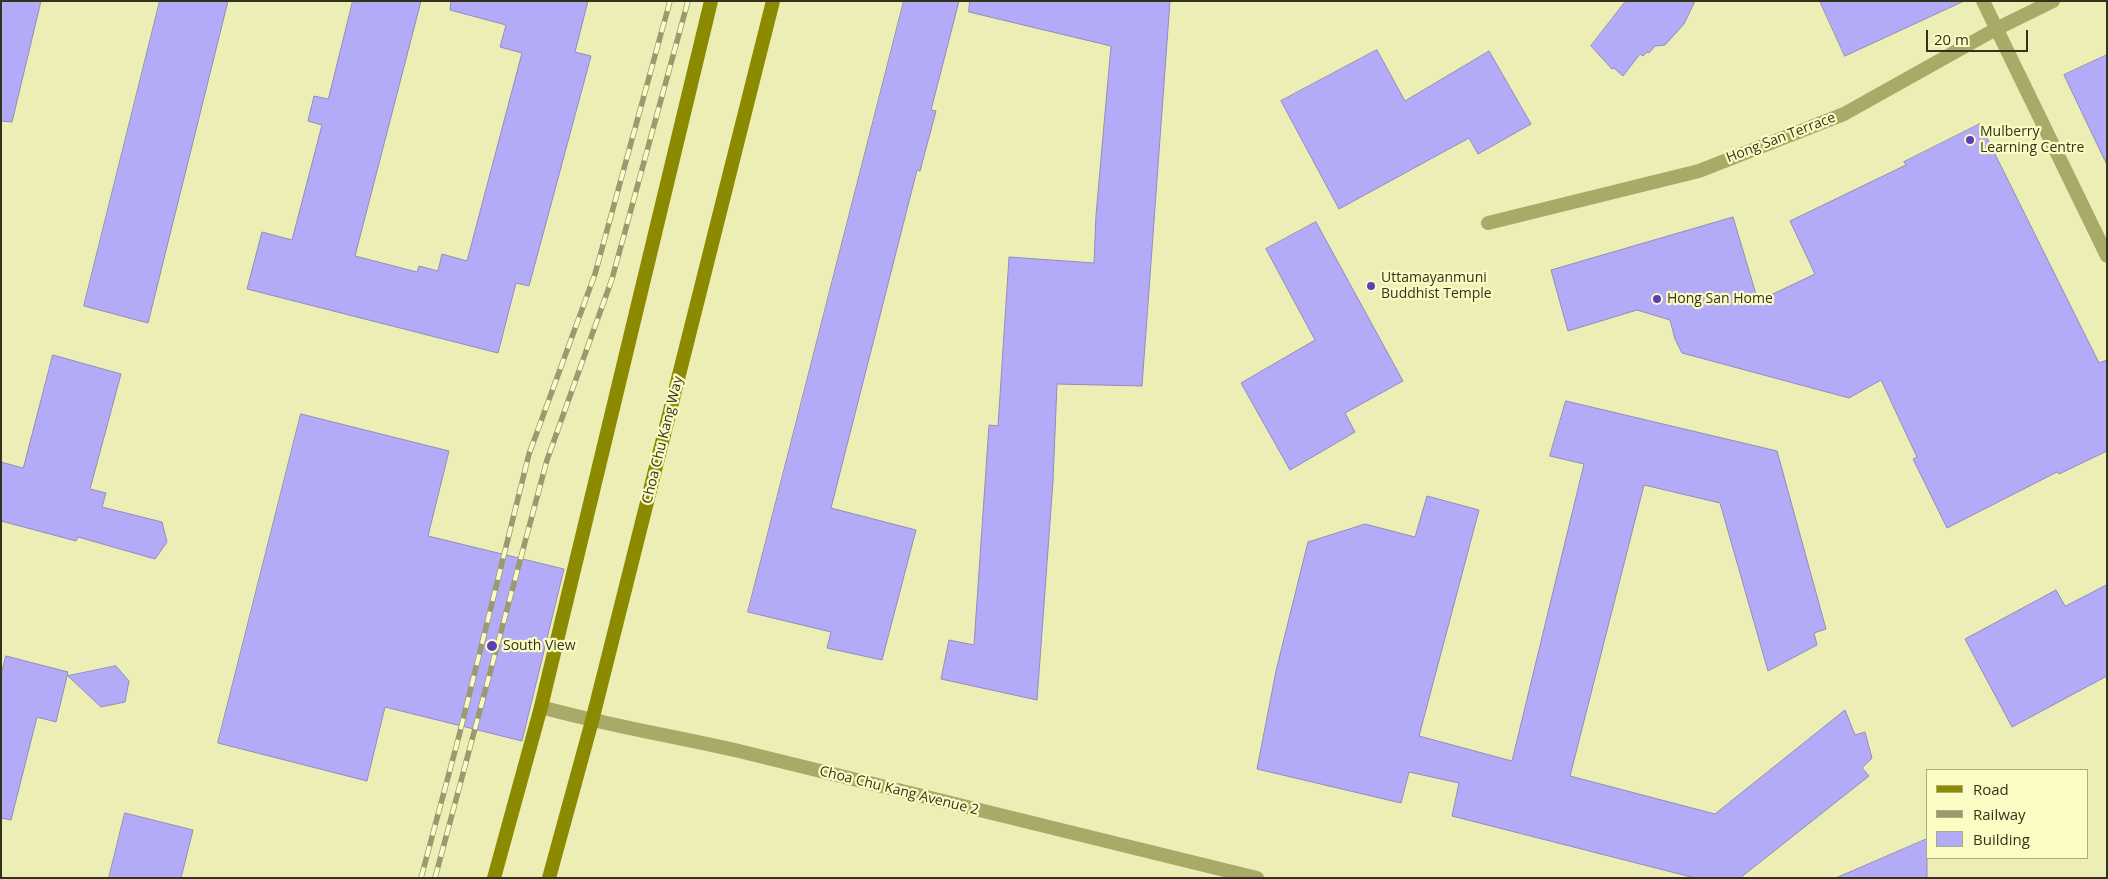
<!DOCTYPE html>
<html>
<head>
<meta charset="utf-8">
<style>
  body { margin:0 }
  #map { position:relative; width:2108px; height:879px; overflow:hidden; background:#edeeb6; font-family:"Open Sans",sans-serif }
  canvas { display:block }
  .frame { position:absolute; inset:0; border:2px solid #33331c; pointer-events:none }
  .legend { position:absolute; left:1926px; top:769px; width:162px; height:90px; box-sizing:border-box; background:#fafcc3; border:1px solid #aaac80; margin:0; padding:6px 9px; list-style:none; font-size:15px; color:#33331c }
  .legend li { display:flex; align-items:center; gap:10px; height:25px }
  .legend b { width:25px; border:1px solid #aaac80 }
  .scale { position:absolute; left:1926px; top:30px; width:102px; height:22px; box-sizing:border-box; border:2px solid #33331c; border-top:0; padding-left:6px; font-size:15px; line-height:18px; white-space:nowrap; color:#33331c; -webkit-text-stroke:4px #fafcc3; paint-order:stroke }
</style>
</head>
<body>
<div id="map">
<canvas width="2108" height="879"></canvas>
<div class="frame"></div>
<ul class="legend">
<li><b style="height:6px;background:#8c8a00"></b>Road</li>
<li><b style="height:6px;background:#999a71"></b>Railway</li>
<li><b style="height:14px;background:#b3abf8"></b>Building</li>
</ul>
<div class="scale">20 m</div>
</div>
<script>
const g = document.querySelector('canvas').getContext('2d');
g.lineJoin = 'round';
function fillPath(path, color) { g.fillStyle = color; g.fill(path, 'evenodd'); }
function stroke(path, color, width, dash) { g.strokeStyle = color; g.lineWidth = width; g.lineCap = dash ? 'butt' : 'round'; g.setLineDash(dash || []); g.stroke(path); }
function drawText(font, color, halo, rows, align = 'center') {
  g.font = font + ' "Open Sans",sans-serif'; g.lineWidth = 4.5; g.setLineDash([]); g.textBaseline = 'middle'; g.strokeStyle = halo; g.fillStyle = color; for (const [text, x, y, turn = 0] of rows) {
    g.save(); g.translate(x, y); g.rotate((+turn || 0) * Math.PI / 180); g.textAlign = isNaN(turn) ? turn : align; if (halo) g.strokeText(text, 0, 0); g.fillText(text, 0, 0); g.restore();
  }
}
const building = new Path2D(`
  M1,1h40l-29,121 -11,-1z
  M160,1h68l-80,322 -64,-17z
  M353,1h68l-66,255 62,16 2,-6 19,5 4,-17 25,7 55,-208 -22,-6 6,-22 -56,-15 1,-9h137l-13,51 16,4 -62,230 -13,-3 -18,70 -251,-64 15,-57 30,8 30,-115 -14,-4 6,-25 14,3z
  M904,1h55l-28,109 5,1 -16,60 -3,-1 -86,338 85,22 -34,130 -55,-12 4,-16 -83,-20z
  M970,1h200l-28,385 -85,-2 -4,97 -16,219 -96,-21 8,-39 25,5 15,-220 9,1 11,-169 85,6 2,-48 15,-169 -142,-34z
  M1626,1h69l-11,23 -19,21 -10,1 -6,7 -2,-1 -4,4 -3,-2 -17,22 -9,-8 -2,1 -21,-23z
  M1820,1h144l-119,55z
  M1377,50l28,51 84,-50 42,73 -53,30 -9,-16 -130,71 -58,-108z
  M2107,55v110l-43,-90z
  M1980,124l119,239 8,-3v91l-48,23 -2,-2 -110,56 -34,-69 4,-2 -36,-77 -32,18 -167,-45 -7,-14 -5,-19 -33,-10 -69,21 -17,-61 182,-53 25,84 57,-27 -25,-53 116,-56 -2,-3z
  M1316,222l87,159 -58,32 10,19 -65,38 -49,-87 74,-43 -49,-91z
  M53,355l68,19 -31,115 16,4 -4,14 60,15 5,20 -12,17 -77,-22 -2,4 -75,-20v-59l22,6z
  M1566,401l211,50 49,178 -12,4 3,12 -49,26 -48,-168 -76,-18 -74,291 145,38 130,-104 10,25 10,-3 7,26 -10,10 7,8 -129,102h-45l-243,-62 7,-33 -50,-11 -8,31 -144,-34 19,-98 32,-129 57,-18 50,13 12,-41 52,14 -60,226 93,25 72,-297 -34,-8z
  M301,414l148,37 -21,85 136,33 -42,172 -137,-34 -18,74 -149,-38z
  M2107,585v91l-95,51 -47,-88 91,-49 9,16z
  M6,656l62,16 -12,50 -19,-5 -26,103 -10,-2v-142z
  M116,666l13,15 -4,21 -24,5 -33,-31z
  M125,813l68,17 -12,48h-72z
  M1927,839v39h-91z`);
const minor = new Path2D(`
  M1983,1l124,255
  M1488,223l211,-52 145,-57 152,-85 57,-28
  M541,707c68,19 138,30 206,46 170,41 340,84 510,125`);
const secondary = new Path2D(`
  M494,878l47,-171 170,-706
  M549,878l43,-157 181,-720`);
const rail = new Path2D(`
  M421,878l38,-142 70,-282 66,-180 75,-273
  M435,878l112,-418 65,-181 76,-278`);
const markers = [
  [1970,140,5,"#5c3eb6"],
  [1371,286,5,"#5c3eb6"],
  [1657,299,5,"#5c3eb6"],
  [492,646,6,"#5c3eb6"]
];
const poiNames = [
  ["Mulberry",1980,132],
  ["Learning Centre",1980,148],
  ["Uttamayanmuni",1381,278],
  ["Buddhist Temple",1381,294],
  ["Hong San Home",1667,299],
  ["South View",503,646]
];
const streetNames = [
  ["Hong San Terrace",1781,138,-21],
  ["Choa Chu Kang Way",663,440,-76],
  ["Choa Chu Kang Avenue 2",899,791,14]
];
fillPath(building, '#b3abf8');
stroke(building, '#908cbd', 1);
stroke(minor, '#aaaa68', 14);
stroke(secondary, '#8c8a00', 14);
stroke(rail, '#999a71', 5.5);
stroke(rail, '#fafcc3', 4, [11]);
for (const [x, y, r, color] of markers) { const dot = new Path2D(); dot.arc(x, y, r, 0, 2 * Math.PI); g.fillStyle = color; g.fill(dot); stroke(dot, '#fafcc3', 2); }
drawText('14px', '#33331c', '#fafcc3', poiNames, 'left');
drawText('14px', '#33331c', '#fafcc3', streetNames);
</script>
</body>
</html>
